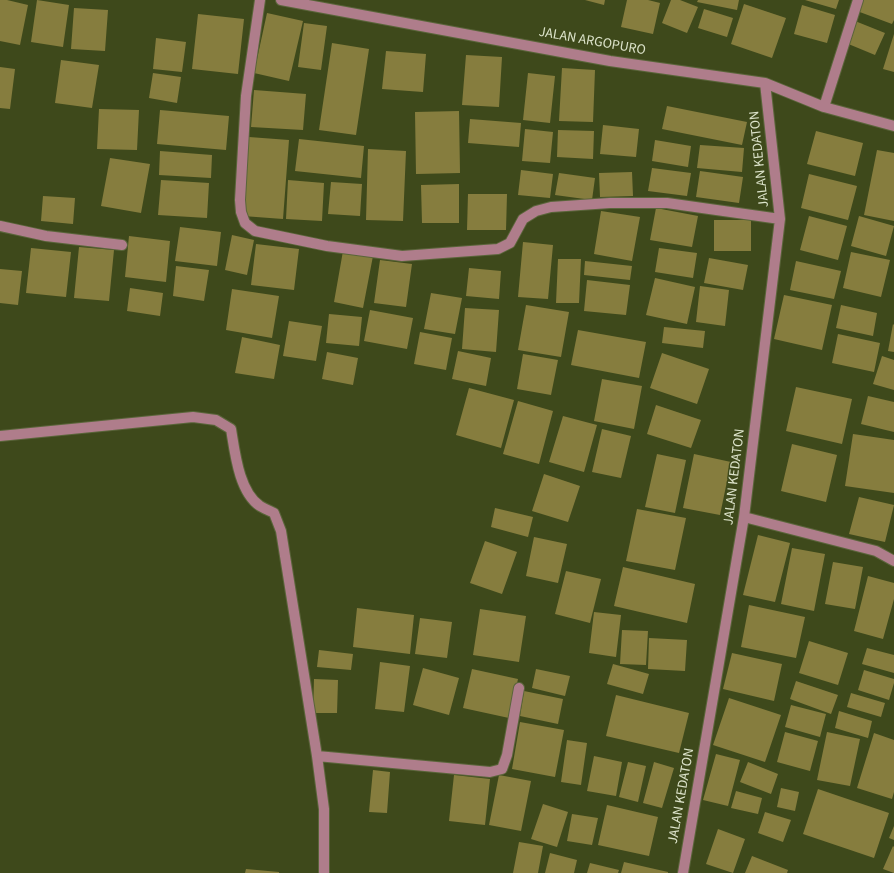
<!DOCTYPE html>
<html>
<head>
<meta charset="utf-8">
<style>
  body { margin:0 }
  canvas { display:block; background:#3e491b }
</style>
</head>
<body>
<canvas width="894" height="873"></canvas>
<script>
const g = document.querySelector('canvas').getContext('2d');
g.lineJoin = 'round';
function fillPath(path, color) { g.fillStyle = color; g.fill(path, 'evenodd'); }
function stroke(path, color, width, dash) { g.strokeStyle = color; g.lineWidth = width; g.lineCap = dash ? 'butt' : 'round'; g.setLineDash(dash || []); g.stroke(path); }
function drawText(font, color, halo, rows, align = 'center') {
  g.font = font + ' "Source Sans 3",sans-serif'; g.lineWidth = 3; g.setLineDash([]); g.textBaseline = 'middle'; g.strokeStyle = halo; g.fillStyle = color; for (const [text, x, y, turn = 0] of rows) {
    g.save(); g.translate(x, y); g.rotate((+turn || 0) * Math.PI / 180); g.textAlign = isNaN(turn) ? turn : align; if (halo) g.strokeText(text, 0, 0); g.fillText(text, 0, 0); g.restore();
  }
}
const building = new Path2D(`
  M0,0h7l21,5 -8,40 -20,-4z
  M37,0l32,5 -6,42 -32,-5z
  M585,0h20l-1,5z
  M627,0h21l12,3 -7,31 -32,-7z
  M671,0h9l18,7 -11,26 -25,-10z
  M698,0h41l-2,10 -40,-8z
  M805,0h34l-3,9z
  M862,0h32v20l-2,4 -35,-13z
  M744,4l42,14 -14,40 -41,-14z
  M802,5l33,10 -8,28 -33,-9z
  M74,8l34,2 -3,41 -34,-2z
  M704,9l29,9 -6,19 -29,-9z
  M267,13l36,8 -14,60 -35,-8z
  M198,14l46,5 -6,55 -46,-5z
  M855,21l30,12 -10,22 -29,-12z
  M304,23l23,3 -6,44 -23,-3z
  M894,34v38l-11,-3z
  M156,38l30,4 -4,30 -29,-3z
  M332,43l37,6 -13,86 -37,-5z
  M386,51l40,3 -3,38 -41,-3z
  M466,55l36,2 -3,50 -37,-2z
  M61,60l38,5 -7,43 -37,-5z
  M0,67l15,2 -5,40 -10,-1z
  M562,68l33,2 -2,52 -34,-1z
  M153,73l28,4 -4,26 -28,-5z
  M528,73l27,3 -5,47 -27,-3z
  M254,90l52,4 -3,36 -52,-3z
  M667,106l80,16 -5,23 -80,-16z
  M99,109l40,1 -2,40 -40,-1z
  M160,110l69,6 -3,34 -69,-6z
  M459,111l1,62 -44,1 -1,-62z
  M470,119l51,4 -2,24 -51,-4z
  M603,125l36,4 -3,28 -36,-3z
  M525,129l28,3 -3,31 -28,-2z
  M558,130l36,1 -1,28 -36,-2z
  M816,131l47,12 -8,33 -48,-12z
  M249,137l40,3 -6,79 -40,-3z
  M299,139l65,7 -3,32 -66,-7z
  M655,140l36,6 -3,21 -36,-6z
  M700,145l44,3 -2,24 -45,-4z
  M368,149l38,2 -3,70 -37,-1z
  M877,150l17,3v68l-30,-6z
  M160,151l52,4 -1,23 -52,-3z
  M110,158l40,6 -9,49 -40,-7z
  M652,168l39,5 -4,23 -39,-5z
  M521,170l32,4 -3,24 -32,-3z
  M700,171l43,6 -4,26 -43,-6z
  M632,172l1,24 -33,1 -1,-24z
  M559,173l36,5 -3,22 -37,-5z
  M809,174l48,12 -9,34 -47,-12z
  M161,180l48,3 -2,35 -49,-3z
  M288,180l36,3 -2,38 -36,-2z
  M331,182l31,2 -2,32 -32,-2z
  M459,184v39h-37l-1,-38z
  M468,194h39l-1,36h-39z
  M43,196l32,2 -2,26 -32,-3z
  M656,208l42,8 -6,31 -42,-7z
  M601,211l39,6 -8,44 -38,-7z
  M809,216l38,10 -9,34 -38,-10z
  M859,216l35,10 -8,30 -35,-10z
  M714,220h37v31h-37z
  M180,227l41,5 -4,34 -42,-5z
  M232,235l22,5 -7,35 -22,-5z
  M129,236l41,5 -4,41 -41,-5z
  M523,242l30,3 -5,54 -30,-2z
  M256,244l43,5 -5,41 -43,-5z
  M79,247l35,3 -5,51 -35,-3z
  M31,248l40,4 -5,45 -40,-4z
  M659,248l38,5 -4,25 -38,-6z
  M343,251l30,5 -10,52 -29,-6z
  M851,252l39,8 -9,37 -38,-9z
  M709,258l39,7 -5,25 -39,-7z
  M558,259h23l-2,44h-23z
  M380,260l32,4 -6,43 -32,-4z
  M585,261l47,5 -2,14 -46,-5z
  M796,261l45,10 -7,28 -44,-9z
  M176,266l33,4 -5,31 -31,-5z
  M469,268l32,3 -2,28 -33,-3z
  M0,269l22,2 -4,34 -18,-2z
  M655,278l40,9 -8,37 -41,-9z
  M587,280l43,5 -4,30 -42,-4z
  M700,286l29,4 -4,36 -29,-4z
  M130,288l33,5 -3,23 -33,-5z
  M232,289l47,7 -7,42 -46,-8z
  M431,293l31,5 -7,36 -31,-5z
  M784,295l48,10 -10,45 -48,-11z
  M526,305l43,7 -8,45 -43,-7z
  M841,305l36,8 -4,23 -37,-8z
  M465,308l34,2 -3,42 -34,-3z
  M370,310l43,8 -6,31 -43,-8z
  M329,314l33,3 -3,29 -33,-3z
  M289,321l33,5 -6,35 -33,-5z
  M893,324l1,1v27l-6,-1z
  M664,327l41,4 -2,17 -41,-5z
  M578,330l68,12 -7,36 -68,-13z
  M420,332l32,6 -6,32 -32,-6z
  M838,334l42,9 -6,29 -42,-9z
  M242,337l38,8 -6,34 -39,-6z
  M458,351l33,7 -5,28 -34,-7z
  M327,352l31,6 -5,27 -31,-6z
  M662,353l47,16 -12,35 -47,-16z
  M523,354l35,6 -7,35 -34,-6z
  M882,356l12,4v30l-21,-6z
  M602,379l40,7 -8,43 -40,-8z
  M796,387l56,12 -10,45 -56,-13z
  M469,388l45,12 -13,48 -45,-13z
  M868,396l26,6v30l-33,-8z
  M518,401l35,10 -14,53 -36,-10z
  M656,405l45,15 -10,28 -44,-14z
  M563,416l34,9 -13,47 -35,-10z
  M602,429l29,7 -10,42 -29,-6z
  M853,434l41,6v53l-49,-7z
  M792,444l45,11 -11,47 -45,-11z
  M657,454l29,6 -11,53 -30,-6z
  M694,454l37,8 -11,53 -37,-7z
  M544,474l36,12 -12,36 -36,-11z
  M859,497l35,8 -9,37 -36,-8z
  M495,508l38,9 -5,20 -37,-10z
  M637,509l49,9 -11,52 -49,-9z
  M758,535l32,8 -15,59 -32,-7z
  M534,537l33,7 -9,39 -32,-7z
  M485,541l32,11 -15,42 -32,-11z
  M792,548l33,6 -11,57 -33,-7z
  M833,562l30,5 -8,42 -30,-5z
  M623,567l72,17 -8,39 -73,-17z
  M566,571l35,8 -11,44 -35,-9z
  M868,576l26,7v16l-11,40 -29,-8z
  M749,605l56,12 -9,41 -55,-11z
  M357,608l57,7 -4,39 -57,-7z
  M480,609l46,7 -7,46 -46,-7z
  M594,612l27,3 -5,42 -27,-4z
  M420,618l32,4 -5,36 -32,-4z
  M622,630l26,1 -2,34 -26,-1z
  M649,638l38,2 -2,31 -37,-2z
  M809,641l39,12 -10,32 -39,-12z
  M867,648l27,7v18l-32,-9z
  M319,650l34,4 -2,16 -34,-3z
  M732,653l50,11 -8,37 -51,-12z
  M380,662l30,4 -6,46 -29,-3z
  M613,664l36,10 -6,20 -36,-10z
  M423,668l36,10 -10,37 -36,-10z
  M472,669l46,10 -9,39 -46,-10z
  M536,669l34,7 -5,20 -33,-8z
  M864,670l30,9v4l-5,17 -31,-10z
  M314,679l24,1 -1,33h-24z
  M796,681l42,14 -7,19 -41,-15z
  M524,691l39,8 -5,25 -38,-8z
  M851,693l34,10 -4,14 -34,-10z
  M616,695l73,18 -10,40 -73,-17z
  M729,698l52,17 -16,47 -52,-17z
  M791,705l35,9 -6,23 -35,-10z
  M839,711l33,10 -4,17 -33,-10z
  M520,722l44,8 -9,47 -43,-8z
  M785,732l33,9 -8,30 -33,-9z
  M827,732l33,7 -10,47 -33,-6z
  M874,733l20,7v52l-2,7 -35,-11z
  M567,740l20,3 -6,42 -20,-3z
  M716,754l24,6 -12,46 -25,-6z
  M594,756l28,6 -6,34 -29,-5z
  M628,762l18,4 -8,36 -19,-5z
  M654,762l20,6 -12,40 -19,-5z
  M748,762l30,12 -7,20 -31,-12z
  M373,770l17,2 -3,41 -18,-1z
  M454,775l36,4 -5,46 -36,-4z
  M499,775l32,6 -10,50 -32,-6z
  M781,788l18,4 -4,19 -18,-4z
  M818,789l71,24 -15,45 -71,-24z
  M736,791l26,7 -4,16 -27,-6z
  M543,804l25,8 -11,35 -26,-8z
  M607,805l51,12 -9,39 -51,-11z
  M765,812l26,8 -8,22 -25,-9z
  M572,814l26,4 -6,27 -25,-4z
  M894,826v14l-5,-2z
  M718,829l27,10 -12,34 -27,-9z
  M519,842l24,4 -5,27h-25z
  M893,846l1,1v26l-11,-4z
  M550,853l27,7 -3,13h-29z
  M752,856l36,14 -1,3h-42z
  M624,862l44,10v1h-47z
  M590,863l29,7 -1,3h-31z
  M246,869l33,3v1h-34z`);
const minor = new Path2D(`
  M260,0l-14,96 -6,104 1,12 4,11 10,8 72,15 75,10 96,-7 12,-6 13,-24 13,-8 15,-4 59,-4h57l113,16
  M281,0l329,61 155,22 59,24 70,19
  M824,107l34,-107
  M0,226l46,10 76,9
  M0,436l193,-19 23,3 15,9c4,24 8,63 29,77 5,3 10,5 14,7l7,18 36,225 7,53v64
  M744,517l132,34 18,10
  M317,756l173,16 12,-3 5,-14 12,-67
  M683,873l61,-356 36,-298 -15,-136`);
const streetNames = [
  ["JALAN ARGOPURO",592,42,10],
  ["JALAN KEDATON",760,159,-96],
  ["JALAN KEDATON",735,477,-83],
  ["JALAN KEDATON",682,796,-80]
];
fillPath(building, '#867d3e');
stroke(minor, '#5a653a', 12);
stroke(minor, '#af7d8b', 10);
drawText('14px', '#dce3ca', '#3e491b', streetNames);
</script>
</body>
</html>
